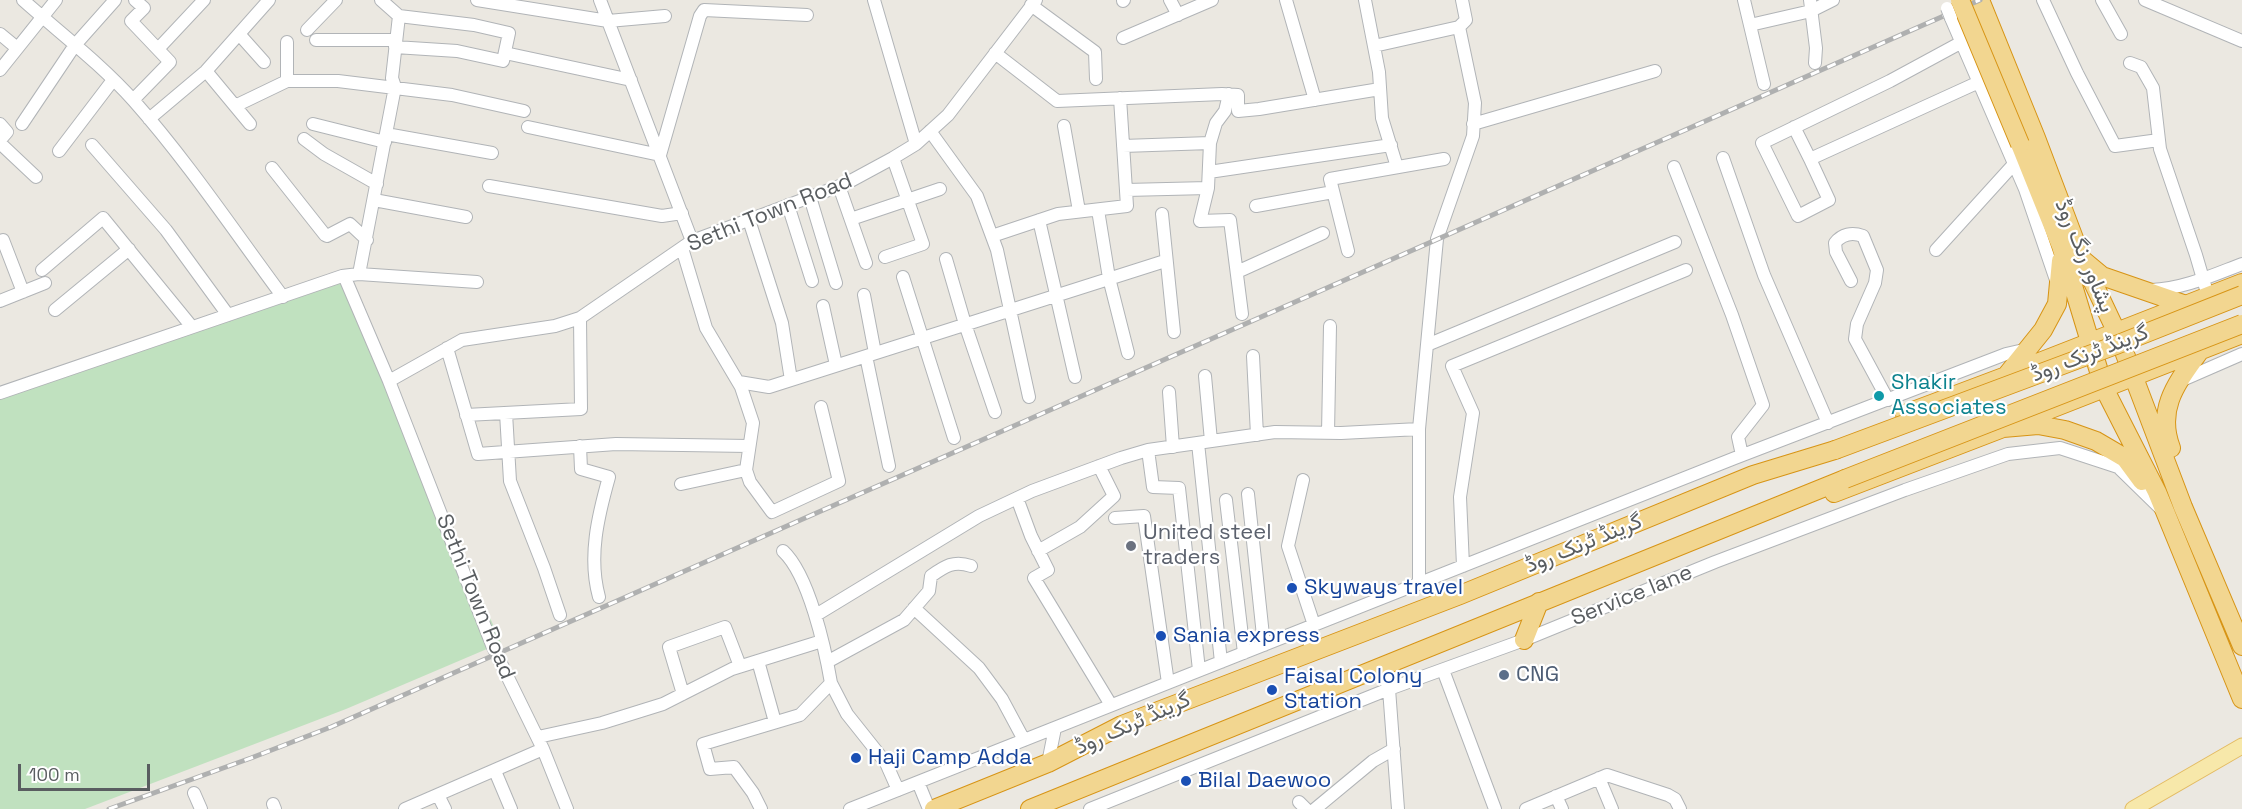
<!DOCTYPE html>
<html>
<head>
<meta charset="utf-8">
<style>
  body { margin:0 }
  #map { position:relative; width:2242px; height:809px; overflow:hidden; background:#ebe8e1; font-family:"Space Grotesk",sans-serif }
  canvas { display:block }
  .scale { position:absolute; left:18px; top:764px; width:132px; height:27px; box-sizing:border-box; border:3px solid #595d60; border-top:0; padding-left:8px; font-size:18px; line-height:21px; white-space:nowrap; color:#595d60; -webkit-text-stroke:4px #fff; paint-order:stroke }
</style>
</head>
<body>
<div id="map">
<canvas width="2242" height="809"></canvas>
<div class="scale">100 m</div>
</div>
<script>
const g = document.querySelector('canvas').getContext('2d');
g.lineJoin = 'round';
function fillPath(path, color) { g.fillStyle = color; g.fill(path, 'evenodd'); }
function stroke(path, color, width, dash) { g.strokeStyle = color; g.lineWidth = width; g.lineCap = dash ? 'butt' : 'round'; g.setLineDash(dash || []); g.stroke(path); }
function drawText(font, color, halo, rows, align = 'center') {
  g.font = font + ' "Space Grotesk",Vazirmatn,sans-serif'; g.lineWidth = 4.5; g.setLineDash([]); g.textBaseline = 'middle'; g.strokeStyle = halo; g.fillStyle = color; for (const [text, x, y, turn = 0] of rows) {
    g.save(); g.translate(x, y); g.rotate((+turn || 0) * Math.PI / 180); g.textAlign = isNaN(turn) ? turn : align; if (halo) g.strokeText(text, 0, 0); g.fillText(text, 0, 0); g.restore();
  }
}
const green = new Path2D(`
  M342,276l159,367 -155,66 -261,100h-85v-410z`);
const minor = new Path2D(`
  M23,0c37,33 78,64 111,101 54,61 100,130 149,196
  M381,0l18,16 75,9 35,8 -6,28 -46,-10 -62,-4
  M477,0l131,21 57,-5
  M600,0l92,241
  M874,0l42,144
  M1170,0l8,15
  M1286,0l29,100
  M1365,0l14,72 3,46 15,49
  M1744,0l20,84
  M1810,0l6,48 -1,15
  M2043,0l34,73 38,73 44,-6
  M2102,0l19,34
  M2145,0l97,41
  M1123,1l1,-1
  M1031,5l64,47 1,27
  M1951,18l74,171 31,91
  M1750,25l61,-14 22,-11
  M307,30l29,-30
  M0,34l17,14
  M239,34l25,28
  M1123,38l89,-38
  M316,40h80
  M287,42v39
  M1374,46l85,-19 7,-7 -4,-20
  M158,49l46,-49
  M505,53l126,27
  M995,53l62,48 165,-7 16,1v16l21,-2 121,-20
  M2130,63l11,4 12,21 7,61 36,106 12,41
  M0,70l56,-70
  M206,71l44,53
  M1229,94l-4,17 -9,12 -6,20 -2,45 -8,33 30,-1 12,94
  M133,100l37,-38 -39,-41 13,-13 -9,-8
  M235,106l52,-25h51l114,14 72,16
  M149,119l57,-48 63,-71
  M0,124l7,8 -7,8
  M22,124l53,-79 40,-45
  M313,124l72,18
  M1473,124l182,-53
  M1064,126l15,85
  M528,127l132,28 40,-139 4,-6 103,5
  M1794,127l16,32 169,-77
  M930,131l47,65 20,54 32,147
  M386,134l106,19
  M304,139l20,15 53,30
  M0,143l36,34
  M92,145l74,85 62,85
  M1123,146l87,-3
  M59,151l54,-71
  M1723,158l41,117 64,148
  M1810,159l19,41 -31,16 -36,-73 128,-62 72,-39
  M1674,167l58,148 31,90 -25,32 4,18
  M272,168l53,67 2,1 23,-12 17,16
  M1209,172l182,-27
  M489,186l173,30 20,-3
  M839,186l27,77
  M1126,190l82,-2
  M810,197l26,86
  M374,200l92,17
  M788,205l24,76
  M1256,206l77,-14
  M1098,210l11,68 19,75
  M1162,214l12,118
  M851,219l89,-30
  M749,220l33,103 9,57
  M1039,220l36,157
  M992,236l66,-22 69,-8 -7,-108
  M3,240l20,52
  M682,248l24,80 35,59 12,36 -7,47 4,12 22,30 67,-31 -18,-74
  M1936,250l78,-86
  M1348,251l-18,-72 114,-20
  M885,257l38,-13 -30,-86
  M946,259l19,65 30,88
  M42,270l61,-52 89,109
  M1237,272l86,-39
  M359,274l118,8
  M342,276l3,2 44,103 103,264 51,104 24,60
  M903,277l51,161
  M1851,281l-15,-29 -1,-9c7,-9 17,-11 28,-7l14,34 -2,13 -18,41 -2,15 33,61
  M2151,290c32,-1 62,-15 91,-26
  M864,295l11,58
  M0,301l45,-18
  M823,306l13,59
  M55,310l74,-61
  M1427,345l248,-103
  M447,348l31,106 138,-10 133,2
  M866,356l23,110
  M1253,356l4,79
  M1205,376l6,65
  M389,381l73,-41 93,-14 25,-8 112,-77 153,-57 48,-26 23,-14 32,-29 88,-115
  M2180,381l62,-27
  M739,382l30,5 396,-126
  M1169,392l4,55
  M0,393l342,-117 17,-2 36,-187 -3,-9 7,-62
  M506,413l4,68 34,87 16,47
  M466,415l115,-6 -1,-91
  M1328,433l2,-107
  M1198,443l23,219
  M580,446l1,23 28,8c-11,39 -21,80 -10,120
  M1148,450l5,37 26,1 20,182
  M1303,480l-15,66 26,79
  M681,484l65,-14
  M1248,494l16,151
  M1017,498l14,38 17,34 -14,8 77,127
  M1226,500l18,153
  M1115,518l29,-2 24,167
  M1038,551l42,-24 34,-31 -15,-30
  M1463,566l-3,-69 13,-84 -21,-47 234,-96
  M1419,584v-155l18,-190 36,-103 2,-33 -16,-76
  M914,608l65,60 23,31 22,41
  M816,615l163,-99 53,-25 89,-33 27,-8 127,-18 66,1 78,-4
  M1304,629l9,22
  M758,661l17,61
  M827,662l77,-42 25,-29 2,-15c14,-10 23,-16 40,-10
  M1381,667l8,22 9,120
  M1443,670l52,139
  M831,683l16,31 39,49 12,27
  M683,694l-14,-47 56,-20 15,39
  M538,737l64,-14 61,-19 69,-35 90,-28
  M1048,763l7,-35
  M495,771l16,38
  M1599,778l13,31
  M918,782l11,27
  M194,793l7,16
  M438,795l7,14
  M1556,796l6,13
  M1299,802l7,7
  M273,804l2,5
  M405,809l138,-60
  M761,809l-8,-16 -19,-26 -24,2 -7,-25 97,-29 31,-32c-6,-35 -22,-108 -48,-132
  M850,809l885,-351 271,-104 22,-5
  M1090,809l299,-120 135,-49 191,-78 190,-72 103,-36 52,-6 58,19 42,41
  M1315,809l58,-48 21,-12
  M1526,809l81,-34 61,20 7,4 5,10`);
const major = new Path2D(`
  M2133,809l109,-63`);
const highway = new Path2D(`
  M1980,0l56,138 45,119 36,76 66,174 59,139
  M2020,144l41,102 43,142 53,104 85,207
  M2084,261l18,15 84,29
  M2009,374l233,-91
  M1905,414l101,-38 37,-46 14,-26 4,-43
  M2020,421l222,-87
  M2171,448c-15,-40 6,-65 28,-96
  M1834,493l169,-65 35,-3 27,5 31,11 29,17 17,23
  M1524,640l15,-38
  M934,809l114,-46 74,-38 338,-130 293,-120 82,-25
  M1030,809l815,-330`);
const rail = new Path2D(`
  M109,809l142,-51 80,-31 1649,-727`);
const minorBridge = new Path2D(`
  M1947,8l4,10`);
const highwayBridge = new Path2D(`
  M1960,0l60,144
  M1835,450l281,-105 126,-50
  M1845,479l397,-155`);
const markers = [
  [1879,396,6,"#0f9aa8"],
  [1131,546,6,"#6b7280"],
  [1292,588,6,"#1a4fb4"],
  [1161,636,6,"#1a4fb4"],
  [1504,675,6,"#5c6f8a"],
  [1272,690,6,"#1a4fb4"],
  [856,758,6,"#1a4fb4"],
  [1186,781,6,"#1a4fb4"]
];
const streetNames = [
  ["Sethi Town Road",770,213,-22],
  ["پشاور رنگ روڈ",2084,256,67],
  ["گرینڈ ٹرنک روڈ",2090,354,-21],
  ["گرینڈ ٹرنک روڈ",1584,544,-22],
  ["Service lane",1632,596,-22],
  ["Sethi Town Road",475,597,68],
  ["گرینڈ ٹرنک روڈ",1133,724,-24]
];
const cultureNames = [
  ["Shakir",1891,383],
  ["Associates",1891,408]
];
const worshipNames = [
  ["United steel",1143,533],
  ["traders",1143,558]
];
const transitNames = [
  ["Skyways travel",1304,588],
  ["Sania express",1173,636],
  ["Faisal Colony",1284,677],
  ["Station",1284,702],
  ["Haji Camp Adda",868,758],
  ["Bilal Daewoo",1198,781]
];
const serviceNames = [
  ["CNG",1516,675]
];
fillPath(green, '#c0e1bf');
stroke(minor, '#b1b4b7', 14);
stroke(major, '#e3bb62', 17);
stroke(highway, '#d79415', 20);
stroke(minor, '#fff', 12);
stroke(major, '#f7e8aa', 15);
stroke(highway, '#f2d690', 18);
stroke(rail, '#afb0b0', 5);
stroke(rail, '#fff', 3, [9]);
stroke(minorBridge, '#b1b4b7', 14, []);
stroke(highwayBridge, '#d79415', 20, []);
stroke(minorBridge, '#fff', 12);
stroke(highwayBridge, '#f2d690', 18);
for (const [x, y, r, color] of markers) { const dot = new Path2D(); dot.arc(x, y, r, 0, 2 * Math.PI); g.fillStyle = color; g.fill(dot); stroke(dot, '#fff', 2); }
drawText('22px', '#595d60', '#fff', streetNames);
drawText('22px', '#0d838f', '#fff', cultureNames, 'left');
drawText('22px', '#5b616d', '#fff', worshipNames, 'left');
drawText('22px', '#164399', '#fff', transitNames, 'left');
drawText('22px', '#4e5e75', '#fff', serviceNames, 'left');
</script>
</body>
</html>
